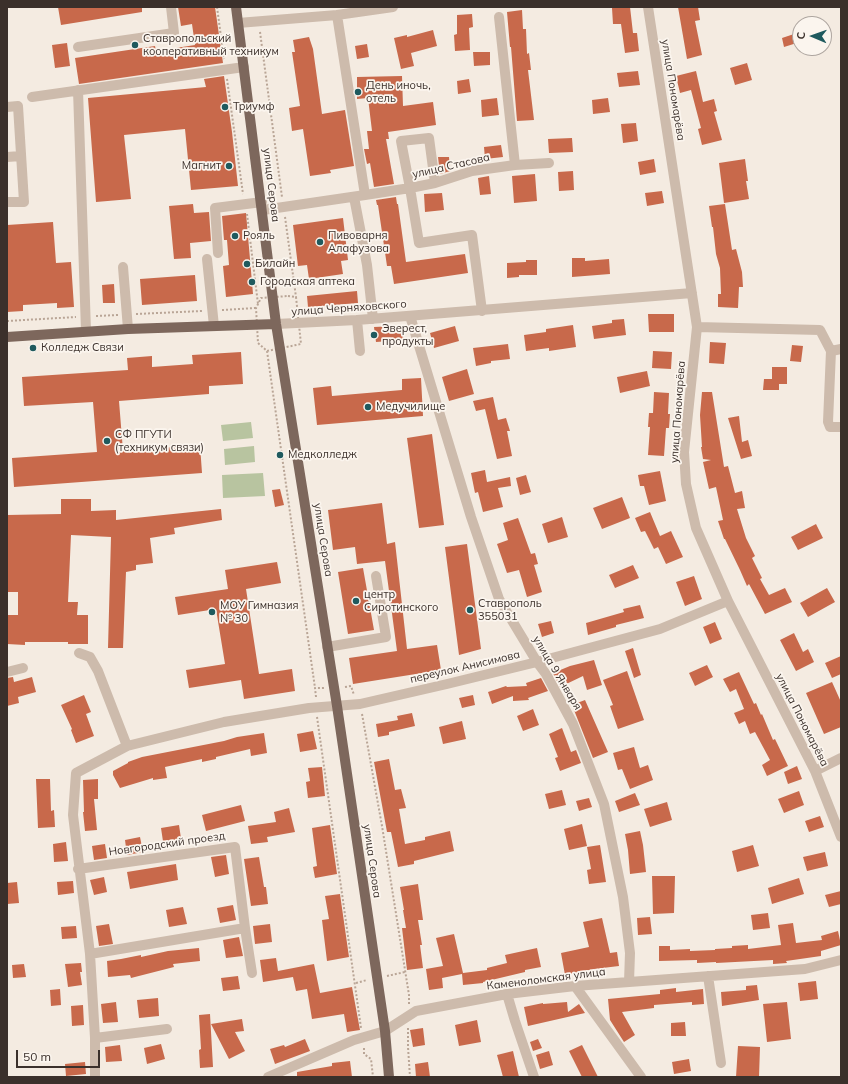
<!DOCTYPE html>
<html>
<head>
<meta charset="utf-8">
<style>
  body { margin:0 }
  #map { position:relative; width:848px; height:1084px; overflow:hidden; background:#f4ebe1; font-family:Mulish,sans-serif }
  canvas { display:block }
  .frame { position:absolute; inset:0; border:8px solid #3b302b; pointer-events:none }
  .north { position:absolute; left:792px; top:16px; width:40px; height:40px; box-sizing:border-box; background:#fbf5ee; border:1px solid #aea6a0; border-radius:50%; rotate:272deg; font-size:11px; font-weight:700; line-height:16px; text-align:center; color:#3b302b }
  .north::after { content:''; display:block; margin:auto; width:14px; height:18px; background:#1f5a5e; clip-path:polygon(50% 0,100% 100%,50% 72%,0 100%) }
  .scale { position:absolute; left:16px; top:1050px; width:84px; height:18px; box-sizing:border-box; border:2px solid #3b302b; border-top:0; padding-left:5px; font-size:12px; line-height:14px; white-space:nowrap; color:#3b302b; -webkit-text-stroke:3px #fbf5ee; paint-order:stroke }
</style>
</head>
<body>
<div id="map">
<canvas width="848" height="1084"></canvas>
<div class="frame"></div>
<div class="north">С</div>
<div class="scale">50 m</div>
</div>
<script>
const g = document.querySelector('canvas').getContext('2d');
g.lineJoin = 'round';
function fillPath(path, color) { g.fillStyle = color; g.fill(path, 'evenodd'); }
function stroke(path, color, width, dash) { g.strokeStyle = color; g.lineWidth = width; g.lineCap = dash ? 'butt' : 'round'; g.setLineDash(dash || []); g.stroke(path); }
function drawText(font, color, halo, rows, align = 'center') {
  g.font = font + ' Mulish,sans-serif'; g.lineWidth = 3.5; g.setLineDash([]); g.textBaseline = 'middle'; g.strokeStyle = halo; g.fillStyle = color; for (const [text, x, y, turn = 0] of rows) {
    g.save(); g.translate(x, y); g.rotate((+turn || 0) * Math.PI / 180); g.textAlign = isNaN(turn) ? turn : align; if (halo) g.strokeText(text, 0, 0); g.fillText(text, 0, 0); g.restore();
  }
}
const green = new Path2D(`
  M251,422l2,16 -30,3 -2,-16z
  M254,446l1,16 -30,3 -1,-16z
  M263,473l2,23 -42,2 -1,-23z`);
const building = new Path2D(`
  M58,7h84v5l-81,13z
  M178,7h37l8,56 -144,21 -4,-26 80,-12 1,5 39,-6 -3,-21 -11,2z
  M630,7l3,26h4l2,18 -14,2 -4,-29h-8l-1,-16z
  M678,7h20l2,13 -5,1 7,34 -15,4z
  M522,10l1,19h3l1,25 2,-1 2,17h-3l6,50 -17,1 -6,-74h-1l-3,-35z
  M472,14l1,13 -4,1 1,22 -15,1 -1,-16 3,-1v-19z
  M433,30l4,16 -26,7 3,13 -13,3 -7,-31 13,-3v2z
  M800,32v10l-16,5 -2,-9z
  M309,37l4,12 9,65 23,-4 9,56 -24,4 1,3 -21,3 -7,-47 -11,2 -3,-23 11,-2 -8,-54h3l-2,-12z
  M67,43l3,23 -15,2 -3,-23z
  M367,44l2,13 -12,2 -2,-13z
  M473,52h17v13l-16,1z
  M747,63l5,17 -17,5 -5,-17z
  M638,71l2,14 -21,2 -2,-14z
  M696,71l7,31 11,-3 3,12 -3,1 8,28 -20,5 -4,-16 3,-1 -10,-38 -11,3 -4,-17z
  M224,76l8,56 6,54 -47,4 -6,-61 -61,6 7,64 -35,3 -8,-104 118,-11 -2,-8z
  M402,76l1,30 30,-4 3,23 -48,7 1,7h-3l8,45 -20,3 -4,-24 -3,1 -3,-15h5l-2,-18h5l-4,-33 -11,1v-22z
  M469,79l2,13 -13,2 -1,-13z
  M497,98l2,17 -17,2 -1,-17z
  M608,98l2,14 -17,2 -1,-14z
  M636,123l2,18 -15,2 -2,-19z
  M572,138l1,14 -24,1 -1,-14z
  M501,145l2,12 -18,2 -1,-12z
  M438,157h11l1,14 -10,3z
  M654,159l2,13 -16,3 -2,-13z
  M745,159l3,22h-2l3,18 -25,4 -5,-40z
  M573,171l1,19 -15,1 -1,-19z
  M535,174l2,27 -23,2 -2,-27z
  M489,176l2,18 -11,1 -2,-17z
  M662,191l2,12 -17,3 -2,-13z
  M442,193l2,17 -19,2 -1,-18z
  M396,197l1,7h1l8,58 59,-8 3,19 -74,11 -3,-18h-4l-9,-61h-1l-1,-5z
  M193,204l1,9 15,-1 2,29 -21,2 1,15 -17,1 -5,-53z
  M725,204l7,46 4,-1 6,23 1,15h-4l-1,21 -20,-1v-13h3l-1,-26 -4,-14 -3,-27h-1l-3,-21z
  M246,213l7,81 -27,3 -3,-31 6,-1 -2,-25h-3l-2,-24z
  M343,218l5,42 -7,1 2,13 -34,5 -2,-14 -9,1 -5,-41z
  M53,222l3,41 15,-1 3,45 -17,1v-5l-34,2v6l-16,1v-87z
  M572,258h13v3l24,-2 1,15 -38,3z
  M526,260h11v15h-18v2l-12,1v-15l19,-1z
  M195,275l2,26 -55,4 -2,-26z
  M114,284l1,19h-12l-1,-18z
  M357,291l1,12 -50,4 -1,-11z
  M648,314h26v18h-25z
  M624,319l2,16 -32,4 -2,-13 20,-3v-3z
  M573,325l3,22 -27,4v-3l-23,3 -2,-16 22,-3v-3z
  M397,326l4,3 3,11 -28,2 -2,-15z
  M455,326l4,15 -25,7 -4,-15z
  M710,342l16,1 -2,21 -15,-1z
  M508,344l2,15 -19,2v2l-15,3 -3,-18z
  M792,345l11,1 -2,16 -11,-1z
  M653,351l19,1 -1,17 -19,-1z
  M241,352l2,32 -34,2v8l-90,7 4,50 77,-6 2,28 -188,14 -2,-29 85,-6 -4,-50 -69,4 -2,-29 106,-7 -1,-12 25,-2v11l41,-3 -1,-9z
  M772,367h15v17h-8v6h-16l1,-11h8z
  M467,369l7,25 -25,7 -7,-24z
  M647,371l3,15 -30,7 -3,-16z
  M421,378l2,38 -106,9 -4,-37 18,-2 1,10 70,-6v-11z
  M654,392l15,1 -1,21h2l-1,14h-3l-2,28 -16,-1 2,-28h-2l1,-14h4z
  M702,392h10l12,75 4,-1 7,27 7,-2 3,17 -8,1 9,29 9,18 -3,2 10,20 -2,1 9,16 16,-7 7,14 -27,12 -16,-30 -2,2 -7,-16 -15,-31h-1l-6,-18 5,-1 -7,-33 -7,2 -6,-27 8,-2 -8,-1 -2,-12h1l-2,-32z
  M493,397l5,23 8,-2 4,13h-3l5,25 -15,3 -12,-50 -9,2 -3,-10z
  M739,416l3,26 6,-2 4,16 -11,3 -13,-41z
  M432,434l12,91 -25,3 -12,-90z
  M485,470l2,12 23,-5 1,9 -13,2 5,19 -20,5 -5,-20 -3,1 -4,-20z
  M660,471l6,30 -17,4 -5,-19h-4l-2,-11z
  M526,475l5,17 -11,3 -4,-17z
  M280,489l4,16 -9,2 -3,-17z
  M622,497l8,21 -28,11 -9,-21z
  M61,499h30v12l25,-1v10l105,-11 1,11 -48,8 1,6 -25,4 3,25 -17,2v5l-10,2 -3,76h-15l3,-111 -40,-2 -3,67h10l-1,13h11v29h-20v-2h-43v3l-18,-1v-29h11v-23h-11v-77l54,-1z
  M382,503l5,41 8,-2 12,107 30,-4 4,25 -88,14 -4,-26 48,-7 -12,-90 -28,3 -2,-17 -22,3 -5,-40z
  M650,512l10,24 11,-5 12,26 -17,7 -8,-17 -4,2 -9,-18 -4,1 -6,-14z
  M562,517l6,20 -20,6 -6,-19z
  M518,518l13,36 4,-1 3,11 -4,1 8,27 -15,5 -8,-27 -12,3 -10,-29 11,-4 -5,-17z
  M816,524l7,14 -25,12 -7,-13z
  M467,544l14,105 -22,6 -14,-108z
  M277,562l4,21 -35,6 13,85 33,-5 3,22 -51,8 -3,-19 -52,8 -3,-18 39,-6 -9,-55 -38,6 -3,-18 53,-8 -3,-19z
  M633,565l6,13 -24,10 -6,-13z
  M363,568l11,62 -26,4 -10,-62z
  M694,576l8,23 -17,7 -9,-24z
  M827,588l8,14 -27,15 -8,-14z
  M640,605l4,13 -28,7v2l-28,8 -2,-12 38,-11 -1,-3z
  M551,621l3,12 -12,4 -4,-13z
  M715,622l7,17 -12,5 -7,-17z
  M794,633l9,19 5,-3 6,13 -18,9 -16,-31z
  M633,648l8,27 -7,3 -9,-27z
  M841,656v18l-9,4 -7,-15z
  M594,660l8,25 -15,5 -4,-14 -23,11 -7,-14 17,-7z
  M707,665l6,12 -18,9 -6,-13z
  M627,671l17,49 -26,9 -8,-23 3,-1 -10,-25z
  M739,672l15,32 2,-1 5,12 1,-1 11,26 2,-1 13,27 -21,10 -5,-11 8,-5 -15,-28 -5,2 -5,-13 -6,3 -5,-11 10,-4 -8,-20 -6,3 -7,-13z
  M13,677l1,5 18,-5 4,15 -18,5 1,6 -12,3v-28z
  M541,678l7,13 -20,7 1,2 -16,1v-5l-21,8 -4,-12 18,-6 1,1 20,-1 -1,-3z
  M832,682l9,20v25l-17,7 -18,-41z
  M84,695l7,17 -5,2 8,22 -18,7 -5,-13 1,-1 -11,-24z
  M473,695l2,10 -13,3 -3,-10z
  M585,700l23,52 -15,6 -21,-53z
  M533,709l6,16 -16,6 -6,-15z
  M412,713l3,13 -26,6v3l-11,2 -2,-13 22,-4 -1,-4z
  M462,721l4,18 -23,5 -4,-17z
  M562,728l9,24 5,-2 5,13 -21,8 -5,-13 3,-1 -9,-23z
  M313,731l4,18 -17,3 -3,-18z
  M264,733l3,20 -16,3 -1,-7 -34,8v2l-14,3v-3l-37,8 2,11 -14,2v-2l-33,10 -7,-13v-4l15,-8v-1l14,-5 82,-16 13,-4z
  M634,747l6,21 8,-3 5,15 -23,9 -8,-20 -4,1 -5,-17z
  M389,759l6,31 6,-1 5,19 -7,1 6,35 20,-4v-3l25,-6 4,20 -40,10v3l-16,3 -7,-35h-4l-13,-70z
  M797,766l5,13 -14,5 -4,-12z
  M322,767l3,29 -17,2 -2,-16 4,-1 -2,-13z
  M36,779h14l1,32 3,-1 1,17 -17,1z
  M98,779v20h-4l3,31 -12,1 -2,-19h1l-1,-32z
  M562,790l4,15 -17,4 -4,-15z
  M799,791l5,14 -20,8 -6,-14z
  M635,793l5,12 -21,7 -4,-11z
  M589,798l3,9 -13,4 -3,-10z
  M667,802l5,18 -22,7 -6,-18z
  M241,805l4,16 -39,10 -4,-16z
  M289,808l6,24 -28,5 1,5 -17,2 -3,-18 28,-4 -2,-10z
  M820,816l4,11 -15,5 -4,-11z
  M582,824l5,22 -18,4 -5,-21z
  M179,825l3,20 -18,3 -3,-20z
  M330,825l7,49 -22,4 -2,-11 4,-1 -5,-38z
  M640,831l3,14 3,27 -16,2 -2,-24 -3,-16z
  M140,837l3,15 -16,3 -2,-15z
  M66,842l2,19 -14,1 -1,-18z
  M105,844l2,14 -13,2 -2,-14z
  M600,845l6,37 -17,2 -2,-14 4,-1 -4,-22z
  M753,845l6,21 -22,6 -5,-21z
  M825,852l3,14 -21,5 -4,-14z
  M226,855l3,19 -14,3 -4,-20z
  M259,857l5,30h2l2,17 -17,2 -7,-47z
  M176,864l2,16 -48,9 -3,-17z
  M652,876h23l-1,37 -21,1z
  M104,877l3,15 -13,3 -4,-15z
  M799,878l5,16 -32,10 -4,-16z
  M73,881l1,12 -16,2 -1,-13z
  M17,882l2,21 -12,1v-21z
  M418,884l5,36h-5l4,25h-2l3,23 -16,2 -5,-42h4l-3,-18h1l-4,-23z
  M841,891v13l-12,3 -4,-12z
  M340,894l9,63 -22,4 -5,-41 7,-1 -4,-23z
  M233,905l3,15 -16,3 -3,-15z
  M183,907l4,17 -18,3 -3,-17z
  M768,913l2,15 -17,2 -2,-15z
  M650,917l2,17 -14,1 -1,-17z
  M602,918l8,35 7,-1 2,14 -25,3 -29,6 -4,-22 28,-6 -6,-25z
  M793,923l3,20 26,-3 -1,-4 17,-5 3,14 -20,6v5l-35,5 1,2 -14,1v-4l-57,3v-1l-19,1v-3l-38,1v-15h11v4l20,-1v2l25,-1v-1l17,-1v-2l16,-1v4l33,-4 -3,-20z
  M109,924l4,20 -14,2 -3,-20z
  M270,924l2,18 -17,2 -2,-18z
  M76,926l1,12 -15,1 -1,-12z
  M454,934l9,39 24,-3v-2l20,-5 -2,-8 32,-7 4,19 -16,3v2l-42,10v1l-20,2 -1,-11 -20,4 1,10 -14,2 -3,-21 17,-3 -7,-28z
  M239,937l4,19 -17,2 -3,-18z
  M199,948l1,13 -27,3 1,3 -43,11 -1,-3 -22,2 -1,-16 14,-2 20,-4v2l27,-6z
  M276,958l2,13 36,-7 6,29 32,-6 8,43 -13,2 -3,-18 -32,5 -5,-30 -11,2 -3,-14 -30,5 -3,-22z
  M81,963l1,9h-2l2,13 -14,2 -3,-23z
  M24,964l2,13 -13,1 -1,-13z
  M238,976l2,13 -17,2 -2,-13z
  M816,981l2,18 -18,2 -2,-18z
  M757,985l2,15 -37,6 -1,-14 25,-2v-4z
  M676,988v4l27,-3 1,15 -12,1v-3l-38,3v3l-32,4 13,23 -11,7 -14,-22 -2,-21 52,-5v-4z
  M60,989l1,16 -10,1 -1,-16z
  M158,998l1,18 -20,2 -2,-18z
  M116,1002l2,20 -15,1 -2,-19z
  M567,1002l1,10 11,-8 6,9 -57,13 -4,-19 19,-4v1z
  M787,1002l4,37 -24,3 -4,-38z
  M83,1005l1,20 -12,1 -1,-20z
  M210,1014l3,53 -13,1 -1,-18 2,-1 -2,-34z
  M242,1019l2,12 -9,1 10,19 -16,8 -18,-35z
  M477,1020l4,22 -22,4 -4,-21z
  M685,1022l1,14h-15v-13z
  M423,1028l2,17 -12,2 -3,-17z
  M305,1039l5,12 -35,13 -5,-15 14,-4 1,2z
  M538,1039l4,9 -9,3 -3,-9z
  M161,1044l4,15 -18,5 -3,-16z
  M120,1045l2,16 -16,1 -1,-15z
  M582,1045l16,32h-16l-13,-26z
  M738,1046l22,1 -1,30h-23z
  M513,1051l6,26h-16l-6,-22z
  M549,1051l4,14 -13,4 -4,-14z
  M689,1059l2,12 -17,3 -2,-12z
  M350,1061l2,16h-55v-5l35,-6v-3z
  M85,1062l1,12 -20,2 -1,-12z
  M428,1062l2,15h-14l-1,-13z`);
const path = new Path2D(`
  M217,7l7,52
  M260,32l22,165
  M227,79l16,115
  M247,214l11,90
  M285,217l11,80
  M288,296l8,1 5,47 -34,7 -9,-8 -2,-35 5,-10z
  M222,310l34,-2
  M136,314l66,-3
  M96,316l22,-1
  M7,321l69,-4
  M267,351l48,337
  M345,687l6,-1 3,9
  M316,697l-1,-9h9
  M362,714l20,112 27,169v9
  M317,717l44,311
  M387,976l18,-4
  M356,983l11,-3
  M408,1028v19l2,30
  M364,1048v6l7,5 2,18`);
const minor = new Path2D(`
  M648,7l49,320 -13,125 2,32 10,44 32,73 87,170 26,66
  M499,17l16,148
  M238,23l99,-8 56,-8
  M78,47l96,-14 -3,-26
  M78,90l8,241
  M32,97l212,-30
  M7,107l11,-1 6,96h-17
  M7,157l14,-1
  M365,195l45,-7 -9,-47 28,-3 6,45
  M354,197l13,68 6,54
  M263,210l102,-15 -28,-180
  M218,253l-3,-45 47,-6
  M207,259l7,67
  M123,267l5,62
  M482,311l-10,-76 -53,8 -9,-55 25,-5 37,-12 43,-6 34,-2
  M410,316l61,201 28,82 38,63 9,12 27,50 31,80 19,93 7,56 -1,29
  M357,320l3,31
  M276,324l81,-4 335,-27
  M697,327l123,3 11,21 -3,71 2,5h11
  M831,351l10,-2
  M327,647l59,-10 -10,-61
  M79,653l11,4 8,14 29,75
  M7,672l16,-4
  M815,771l26,-13
  M78,869l157,-22 10,81 -155,26
  M245,928l7,45
  M708,976l13,87
  M575,986l66,91
  M507,994l8,27 19,56
  M95,1038l72,-9
  M95,1077v-39l-5,-84 -17,-139 3,-42 51,-27 97,-24 85,-14 51,-4 87,-20 90,-22 123,-33 68,-28
  M268,1077l86,-37 31,-9 31,-20 91,-17 68,-8 230,-17 36,-9`);
const major = new Path2D(`
  M236,7l40,317 61,382 48,325 4,46
  M7,337l121,-8 148,-5`);
const markers = [
  [135,45,4,"#1f5a5e"],
  [358,92,4,"#1f5a5e"],
  [225,107,4,"#1f5a5e"],
  [229,166,4,"#1f5a5e"],
  [235,236,4,"#1f5a5e"],
  [320,242,4,"#1f5a5e"],
  [247,264,4,"#1f5a5e"],
  [252,282,4,"#1f5a5e"],
  [374,335,4,"#1f5a5e"],
  [33,348,4,"#1f5a5e"],
  [368,407,4,"#1f5a5e"],
  [107,441,4,"#1f5a5e"],
  [280,455,4,"#1f5a5e"],
  [356,601,4,"#1f5a5e"],
  [470,610,4,"#1f5a5e"],
  [212,612,4,"#1f5a5e"]
];
const poiNames = [
  ["Ставропольский",143,39],
  ["кооперативный техникум",143,52],
  ["День иночь,",366,86],
  ["отель",366,99],
  ["Триумф",233,107],
  ["Магнит",221,166,"right"],
  ["Рояль",243,236],
  ["Пивоварня",328,236],
  ["Алафузова",328,249],
  ["Билайн",255,264],
  ["Городская аптека",260,282],
  ["Эверест,",382,329],
  ["продукты",382,342],
  ["Колледж Связи",41,348],
  ["Медучилище",376,407],
  ["СФ ПГУТИ",115,435],
  ["(техникум связи)",115,448],
  ["Медколледж",288,455],
  ["центр",364,595],
  ["Сиротинского",364,608],
  ["Ставрополь",478,604],
  ["355031",478,617],
  ["МОУ Гимназия",220,606],
  ["№ 30",220,619]
];
const streetNames = [
  ["улица Пономарёва",673,90,81],
  ["улица Стасова",451,166,-13],
  ["улица Серова",271,185,83],
  ["улица Черняховского",349,308,-4],
  ["улица Пономарёва",678,412,-86],
  ["улица Серова",323,540,81],
  ["переулок Анисимова",465,667,-13],
  ["улица 9 Января",557,673,59],
  ["улица Пономарёва",802,720,63],
  ["Новгородский проезд",167,844,-8],
  ["улица Серова",372,861,82],
  ["Каменоломская улица",546,979,-7]
];
fillPath(green, '#b8c4a0');
fillPath(building, '#c8694b');
stroke(path, '#b9a596', 2, [2, 2]);
stroke(minor, '#cdbbac', 10);
stroke(major, '#7d675c', 10);
for (const [x, y, r, color] of markers) { const dot = new Path2D(); dot.arc(x, y, r, 0, 2 * Math.PI); g.fillStyle = color; g.fill(dot); stroke(dot, '#fbf5ee', 1.5); }
drawText('11px', '#3b302b', '#fbf5ee', poiNames, 'left');
drawText('11px', '#3b302b', '#fbf5ee', streetNames);
</script>
</body>
</html>
